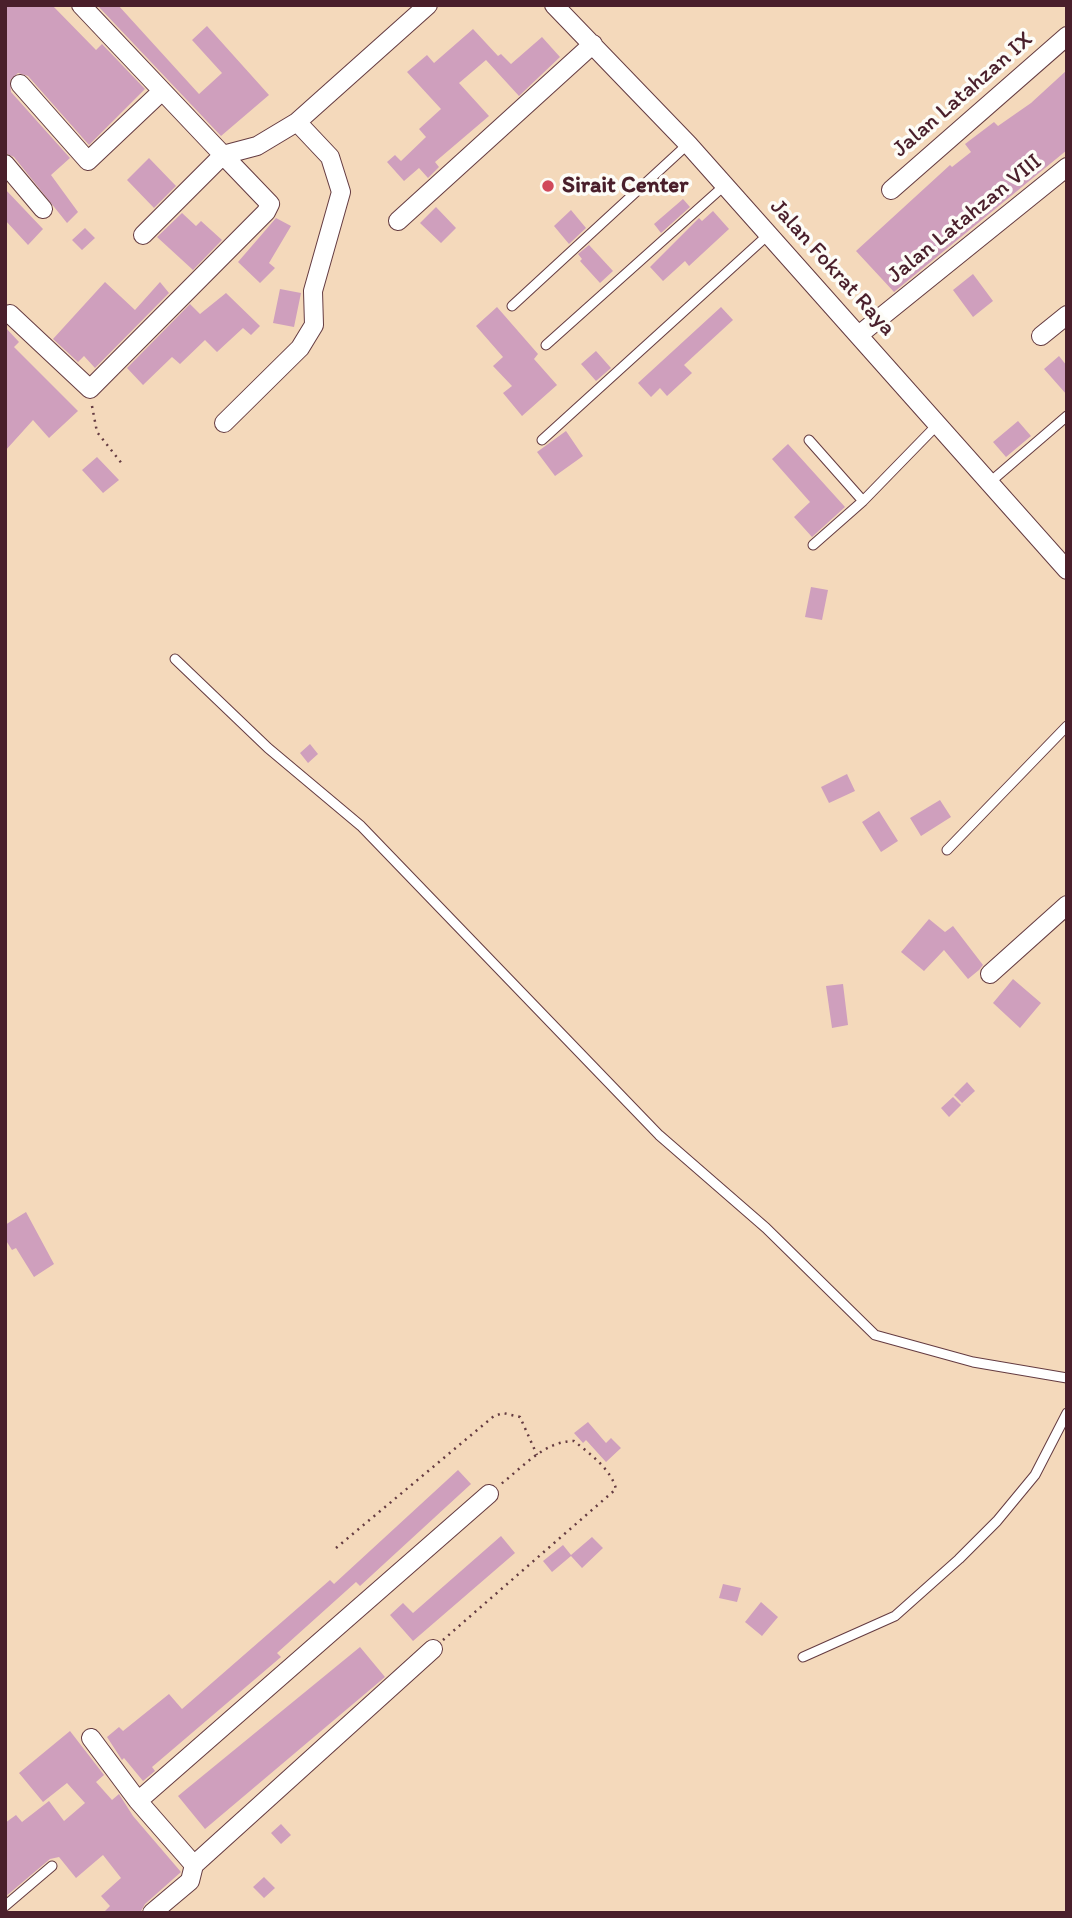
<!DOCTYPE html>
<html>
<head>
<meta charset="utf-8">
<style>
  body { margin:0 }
  #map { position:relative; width:1072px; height:1918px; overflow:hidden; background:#f4d9bb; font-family:Itim,sans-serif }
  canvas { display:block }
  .frame { position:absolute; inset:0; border:7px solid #4a1f2b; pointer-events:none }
</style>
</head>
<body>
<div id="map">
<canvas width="1072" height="1918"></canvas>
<div class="frame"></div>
</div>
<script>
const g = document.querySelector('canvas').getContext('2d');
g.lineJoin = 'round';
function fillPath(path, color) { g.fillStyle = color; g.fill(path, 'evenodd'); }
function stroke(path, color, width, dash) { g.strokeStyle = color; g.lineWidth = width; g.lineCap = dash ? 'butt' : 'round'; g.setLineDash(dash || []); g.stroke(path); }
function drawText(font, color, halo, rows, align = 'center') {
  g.font = font + ' Itim,sans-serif'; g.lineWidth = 7; g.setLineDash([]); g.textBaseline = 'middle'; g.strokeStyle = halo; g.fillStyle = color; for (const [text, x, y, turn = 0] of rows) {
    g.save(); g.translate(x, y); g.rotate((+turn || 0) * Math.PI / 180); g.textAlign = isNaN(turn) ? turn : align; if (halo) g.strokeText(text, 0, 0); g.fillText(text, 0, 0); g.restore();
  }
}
const building = new Path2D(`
  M5,5h47l44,45 6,-6 43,45 -56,56 -61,-69 -10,-3 -8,7 1,12 59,66 -19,17 27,37 -11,11 -53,-66 -9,-4z
  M97,5h21l81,89 23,-21 -30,-33 15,-14 62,69 -48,41z
  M473,29l25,27 3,-2 10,10 31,-27 18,20 -41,39 -33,-36 -27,23 30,33 -54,46 4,5 -11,11 -9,-10 -15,13 -17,-19 8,-7 6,6 25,-24 -7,-8 22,-20 -34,-37 20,-17 7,8z
  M1067,70v80l-173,142 -38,-41 94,-86 2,2 19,-15 -6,-8 29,-22 4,4 33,-23z
  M149,158l27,28 -22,22 -27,-28z
  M5,189l38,40 -15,16 -23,-25z
  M683,199l7,8 -29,26 -7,-9z
  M436,207l20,21 -15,15 -21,-20z
  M571,210l15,18 -17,16 -15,-18z
  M713,211l16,18 -40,37 -4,-5 -22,20 -13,-14 49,-49 3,3z
  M182,213l14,13 5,-5 21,19 -29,30 -36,-33z
  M276,218l15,8 -22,37 6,5 -15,15 -22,-21z
  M85,228l10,10 -13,12 -10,-10z
  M589,245l24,26 -13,12 -20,-22 2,-2 -4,-5z
  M973,274l20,27 -20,16 -20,-27z
  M105,282l30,28 25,-28 9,11 -74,75 -11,-12 -6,6 -25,-23z
  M280,289l21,4 -7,34 -21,-4z
  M226,293l34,33 -9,9 -8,-7 -26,24 -12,-12 -25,24 -8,-7 -29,28 -16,-17 63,-64 10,10z
  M497,307l41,47 -4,5 23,26 -35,31 -19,-23 9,-7 -19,-20 10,-9 -27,-31z
  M721,307l12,13 -49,45 8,8 -25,23 -7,-8 -9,9 -13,-14z
  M5,327l14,15 -5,5 64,64 -29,27 -16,-18 -28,31z
  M596,351l15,17 -15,13 -15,-17z
  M1059,356l8,10v29l-23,-26z
  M1018,421l13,15 -25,21 -13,-15z
  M566,431l17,25 -28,20 -18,-24z
  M788,444l57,63 -33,30 -18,-20 16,-15 -38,-43z
  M97,457l22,23 -16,13 -21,-23z
  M811,587l17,3 -6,30 -17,-3z
  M310,744l8,10 -10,9 -8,-10z
  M847,774l8,17 -26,12 -8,-16z
  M940,800l11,17 -30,19 -11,-18z
  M879,811l19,30 -17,11 -19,-30z
  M929,919l16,13 8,-6 30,39 -4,5 -11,9 -24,-29 -20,21 -23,-19z
  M1013,979l28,24 -21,25 -27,-25z
  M843,984l5,41 -16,3 -6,-42z
  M967,1082l8,9 -13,12 -8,-8z
  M953,1097l8,8 -12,12 -8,-9z
  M26,1212l28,52 -20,13 -18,-29 -4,2 -7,-11v-14z
  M588,1422l18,21 5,-5 10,10 -15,14 -20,-22 -3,3 -9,-10z
  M458,1470l13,14 -111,102 -4,-4 -79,71 4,4 -129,110 3,4 -12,10 -19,-23 -2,2 -15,-23 12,-10 4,4 46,-37 13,15 148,-129 4,4z
  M501,1536l14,17 -102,88 -23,-26 13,-12 10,10z
  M592,1537l11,11 -21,20 -11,-12 -19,16 -9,-11 20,-16 8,10z
  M723,1584l18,4 -4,14 -18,-4z
  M761,1602l17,15 -16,19 -17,-14z
  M360,1647l25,30 -180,152 -27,-33z
  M70,1731l34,44 -8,7 16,18 7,-6 14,22 48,56 -36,32 -5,9h-37l7,-7 -9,-10 20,-18 -18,-23 -27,23 -17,-21 -9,2 -45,38v-74l11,-8 6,7 27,-21 15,20 21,-18 -18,-20 -24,19 -24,-29z
  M281,1824l10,11 -10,9 -10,-11z
  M264,1877l11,11 -11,10 -11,-11z`);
const path = new Path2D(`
  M92,406l5,26 26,33
  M336,1548l158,-132 9,-3 17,4 17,38
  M443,1640l173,-151c-5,-20 -26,-35 -42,-48 -29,0 -50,25 -73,43`);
const service = new Path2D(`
  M512,306l176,-162
  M546,345l179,-160
  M542,440l227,-206
  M809,440l54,61
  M989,483l78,-67
  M813,545l50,-44 75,-77
  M175,659l93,89 93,78 298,309 107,93 109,107 98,27 94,16
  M947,850l120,-124
  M803,1657l92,-41 64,-57 38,-38 38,-46 32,-62
  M5,1906l47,-40`);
const minor = new Path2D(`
  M81,5l142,150 34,-9 40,-24 131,-117
  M554,5l134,139 379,426
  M20,84l68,77 73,-69
  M5,164l38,45
  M891,190l176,-154
  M398,221l195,-177
  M10,314l80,75 176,-177 4,-8 -47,-49 -80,80
  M860,334l207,-167
  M1041,336l26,-21
  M224,423l76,-75 14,-23 -1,-34 28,-99 -11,-35 -33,-35
  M990,974l77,-69
  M91,1738l47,63 56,64
  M138,1801l351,-307
  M152,1913l38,-32 4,-16 239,-216`);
const markers = [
  [548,186,7,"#d1495b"]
];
const streetNames = [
  ["Jalan Latahzan IX",963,95,-41],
  ["Jalan Latahzan VIII",965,219,-39],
  ["Jalan Fokrat Raya",832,268,48]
];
const poiNames = [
  ["Sirait Center",562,186]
];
fillPath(building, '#cf9fbd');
stroke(service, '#643b41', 11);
stroke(minor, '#643b41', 20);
stroke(path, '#643b41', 2.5, [2, 5]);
stroke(service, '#fff', 9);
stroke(minor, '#fff', 18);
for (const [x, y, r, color] of markers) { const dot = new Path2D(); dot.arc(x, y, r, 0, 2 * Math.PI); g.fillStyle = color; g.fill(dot); stroke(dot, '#fdfcf7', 2.5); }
drawText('23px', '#4a1f2b', '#fdfcf7', streetNames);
drawText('bold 23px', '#4a1f2b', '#fdfcf7', poiNames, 'left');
</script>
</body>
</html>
